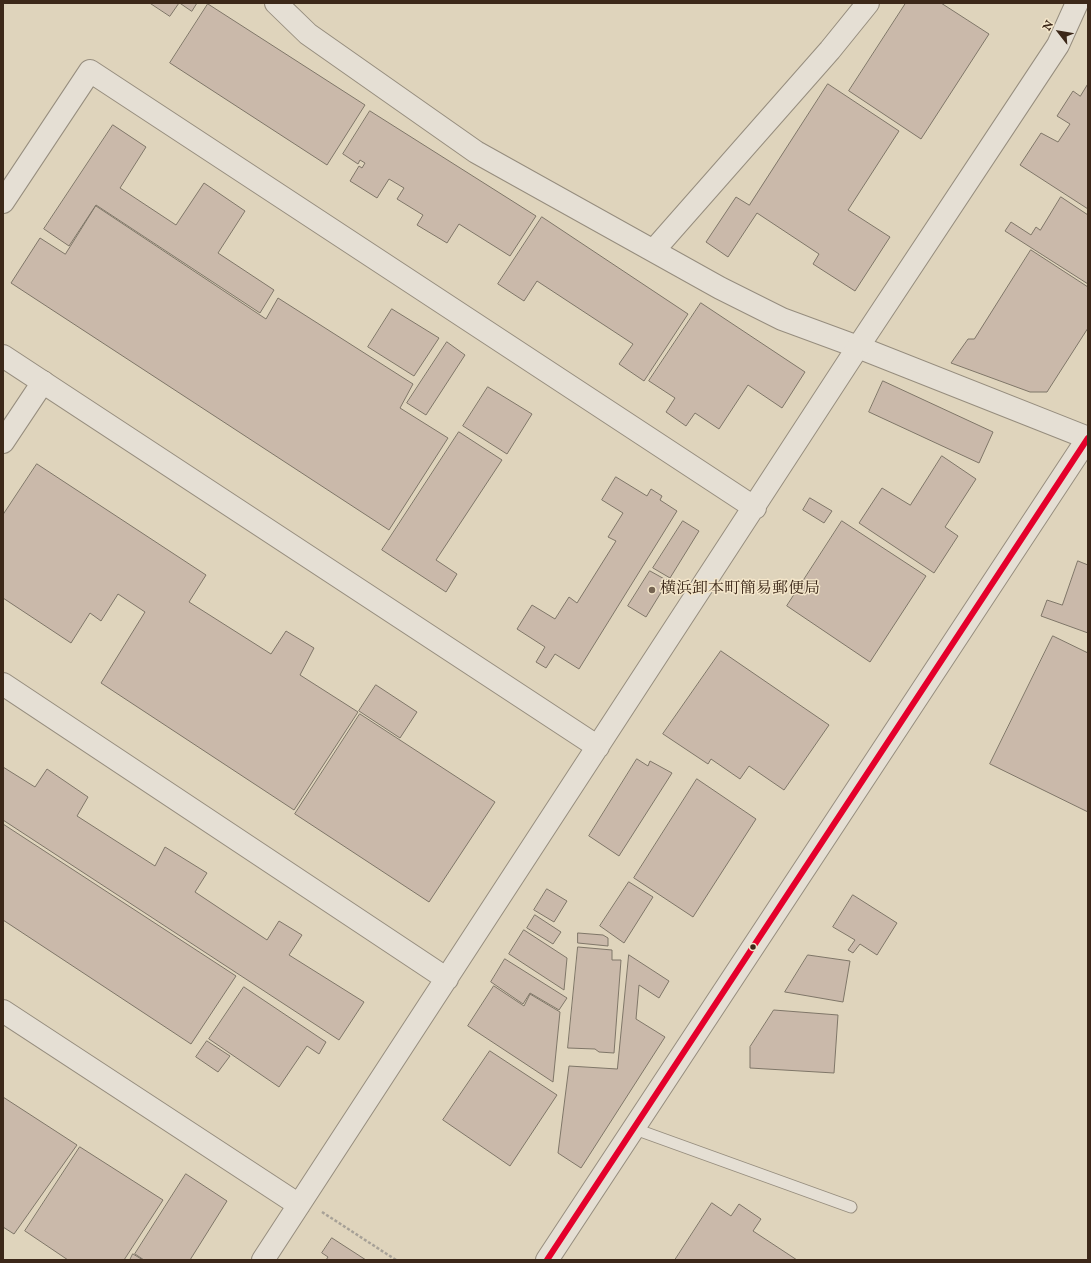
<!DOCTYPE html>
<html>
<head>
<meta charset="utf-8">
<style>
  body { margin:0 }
  #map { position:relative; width:1091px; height:1263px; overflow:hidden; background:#dfd4bc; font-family:"IM FELL English",serif }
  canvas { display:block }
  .frame { position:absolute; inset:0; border:4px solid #3c2819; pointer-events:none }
  .north { position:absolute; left:1039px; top:12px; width:40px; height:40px; -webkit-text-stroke:3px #f4e6ca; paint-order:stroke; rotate:301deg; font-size:11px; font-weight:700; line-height:16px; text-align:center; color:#3c2819 }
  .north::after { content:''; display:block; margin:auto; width:14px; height:18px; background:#3c2819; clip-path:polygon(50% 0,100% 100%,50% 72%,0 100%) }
</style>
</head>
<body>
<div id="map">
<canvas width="1091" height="1263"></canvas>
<div class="frame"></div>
<div class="north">N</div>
</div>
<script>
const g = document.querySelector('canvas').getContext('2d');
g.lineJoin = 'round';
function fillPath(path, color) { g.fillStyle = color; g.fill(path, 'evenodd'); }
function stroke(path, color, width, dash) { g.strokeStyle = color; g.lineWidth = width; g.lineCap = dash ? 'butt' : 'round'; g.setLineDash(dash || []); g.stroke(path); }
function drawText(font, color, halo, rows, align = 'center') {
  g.font = font + ' "IM FELL English","Noto Serif JP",serif'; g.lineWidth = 3; g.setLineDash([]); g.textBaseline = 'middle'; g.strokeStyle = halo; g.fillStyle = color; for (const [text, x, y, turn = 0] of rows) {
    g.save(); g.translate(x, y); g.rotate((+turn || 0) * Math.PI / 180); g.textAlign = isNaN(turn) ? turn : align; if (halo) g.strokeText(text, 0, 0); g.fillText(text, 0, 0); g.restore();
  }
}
const building = new Path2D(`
  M150,3h29l-9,13z
  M180,3h17l-5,8z
  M906,3h35l48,31 -68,105 -72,-48z
  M208,4l157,101 -38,60 -157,-102z
  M828,84l71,47 -51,79 42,27 -35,54 -42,-27 6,-10 -62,-41 -29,44 -22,-15 30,-45 13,8z
  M1088,84v125l-68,-44 21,-32 17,9 12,-18 -13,-8 16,-25 7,5z
  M370,111l166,105 -26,40 -51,-32 -12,19 -30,-18 6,-10 -26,-16 7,-11 -15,-9 -12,19 -27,-17 9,-15 3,2 3,-5 -5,-3 -2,4 -15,-10z
  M113,125l33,22 -26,41 56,37 28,-42 41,28 -27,42 56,37 -14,23 -164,-108 -27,41 -25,-17z
  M1061,197l27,18v69l-83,-53 6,-9 20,13 5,-8 4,3z
  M96,206l170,113 12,-21 135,86 -13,24 48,30 -59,92 -378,-247 29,-45 25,16z
  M542,217l146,97 -44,67 -25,-17 14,-20 -96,-63 -13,20 -26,-17z
  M1031,250l57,37v41l-41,64h-17l-79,-29 17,-24h6z
  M701,303l104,69 -23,36 -34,-23 -29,44 -24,-16 -9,13 -20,-14 9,-14 -26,-17z
  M392,309l47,29 -25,38 -46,-29z
  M447,342l18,13 -39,60 -19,-12z
  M883,381l110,51 -14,31 -110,-51z
  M488,387l44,27 -25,40 -44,-28z
  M459,432l43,28 -66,100 21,14 -11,18 -64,-42z
  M942,456l34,23 -31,48 13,9 -24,37 -75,-50 23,-35 28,17z
  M37,464l169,111 -17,27 82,52 15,-23 28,17 -14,27 58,37 -64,98 -193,-127 44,-71 -27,-18 -17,27 -11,-8 -19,30 -68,-45v-83z
  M616,477l31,19 4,-7 11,7 -2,4 17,11 -98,158 -24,-15 -9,14 -10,-6 9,-15 -28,-18 15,-24 23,14 14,-22 8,6 39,-62 -8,-4 15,-24 -21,-13z
  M810,498l22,13 -8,12 -21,-13z
  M683,521l16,10 -29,47 -17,-10z
  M842,521l84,55 -56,86 -83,-56z
  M1078,561l10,4v68l-47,-17 6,-16 15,5z
  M650,571l18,10 -22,36 -18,-11z
  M1053,636l35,17v159l-98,-48z
  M721,651l108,74 -45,65 -35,-24 -9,13 -29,-20 -3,5 -45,-30z
  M376,685l41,27 -17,26 -41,-27z
  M360,714l135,88 -66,100 -134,-88z
  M637,759l11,7 2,-5 22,12 -53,83 -30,-20z
  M3,767l32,20 12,-18 41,28 -11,19 78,50 10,-19 42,26 -12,19 72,48 12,-19 23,14 -13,20 75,47 -25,38 -336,-220z
  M697,779l59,40 -63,98 -59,-39z
  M3,824l233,152 -45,68 -188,-124z
  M629,882l24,15 -29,46 -24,-17z
  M547,889l20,12 -13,21 -20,-12z
  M853,895l44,28 -20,32 -17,-11 -7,9 -5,-3 7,-10 -22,-13z
  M535,915l26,17 -8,12 -26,-16z
  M524,930l43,28 -3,32 -55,-36z
  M578,933l25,2 5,3v8l-30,-3z
  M578,947l34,3v10h9l-7,93 -15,-1 -4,-3 -27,-1z
  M629,955l40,26 -10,17 -20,-13 -3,34 29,18 -84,131 -23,-15 11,-87 48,3z
  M808,955l42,6 -7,41 -58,-10z
  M505,959l62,39 -8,12 -29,-17 -7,11 -32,-22z
  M494,986l30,20 6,-12 30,18 -7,70 -85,-56z
  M244,987l82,55 -7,12 -12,-8 -28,41 -70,-48z
  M774,1010l64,5 -4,58 -84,-5v-21z
  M207,1041l23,15 -12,16 -22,-15z
  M490,1051l67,44 -47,71 -67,-46z
  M3,1097l74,48 -63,89 -11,-7z
  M80,1147l83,53 -39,60h-56l-43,-29z
  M186,1174l41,27 -37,59h-46l-9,-6z
  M712,1203l19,13 8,-12 22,15 -8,12 44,29h-122z
  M332,1238l34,22h-40l2,-3 -6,-4z
  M133,1254l10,6h-13z`);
const path = new Path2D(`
  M322,1212l74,48`);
const service = new Path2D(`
  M635,1129l216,78`);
const minor = new Path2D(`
  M276,3l32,31 168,118 244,136 62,31 76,28 230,91
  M654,250l176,-200 38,-47
  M3,442l40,-60`);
const tertiary = new Path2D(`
  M3,202l87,-131 665,437
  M3,356l595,391
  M3,684l444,295
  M3,1011l296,194
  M263,1260l595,-913 200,-302 19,-42
  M547,1260l541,-822`);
const bus1 = new Path2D(`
  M547,1260l541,-822`);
const markers = [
  [652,590,4,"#756452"],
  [753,947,3.5,"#3c2819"]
];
const poiNames = [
  ["横浜卸本町簡易郵便局",660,590]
];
fillPath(building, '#cab9aa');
stroke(building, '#7f7668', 1);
stroke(service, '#968d7e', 13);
stroke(minor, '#968d7e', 24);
stroke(tertiary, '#968d7e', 24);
stroke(path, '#a7a197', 2.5, [3, 2]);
stroke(service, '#e5dfd4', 11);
stroke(minor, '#e5dfd4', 22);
stroke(tertiary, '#e5dfd4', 22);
stroke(bus1, '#e4002b', 6);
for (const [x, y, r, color] of markers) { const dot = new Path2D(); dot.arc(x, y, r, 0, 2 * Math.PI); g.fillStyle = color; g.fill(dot); stroke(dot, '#f4e6ca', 1.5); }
drawText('16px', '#3c2819', '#f4e6ca', poiNames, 'left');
</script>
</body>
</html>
